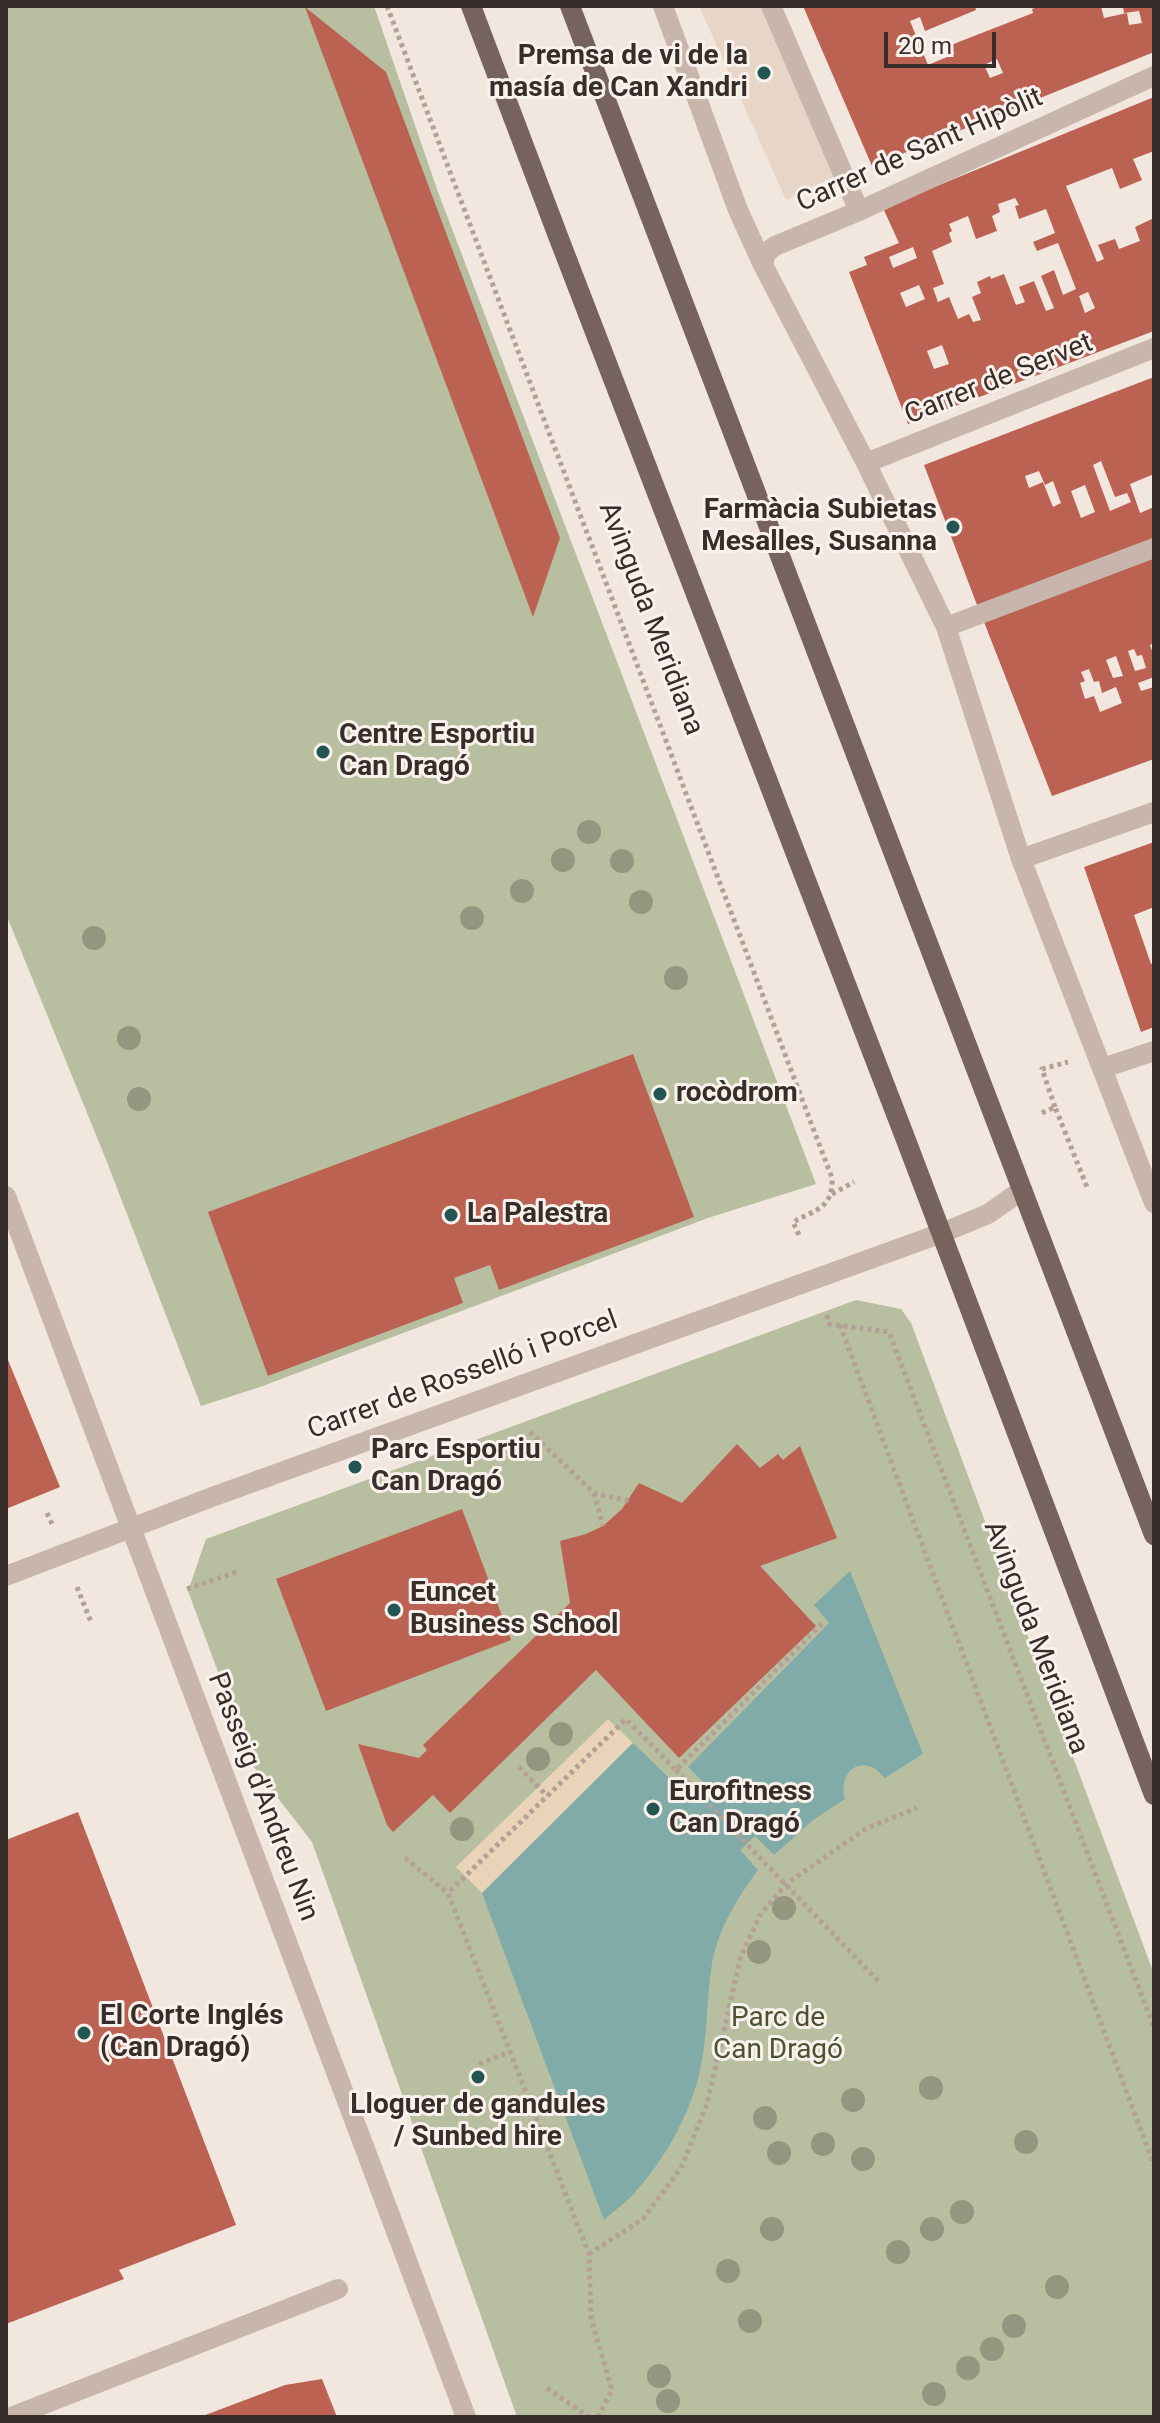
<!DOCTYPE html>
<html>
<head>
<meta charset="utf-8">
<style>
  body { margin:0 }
  #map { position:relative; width:1160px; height:2423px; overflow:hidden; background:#f1e7df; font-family:Roboto,sans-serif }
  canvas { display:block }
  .frame { position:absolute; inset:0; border:8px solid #372d2a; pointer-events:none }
  .scale { position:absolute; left:884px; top:32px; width:112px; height:36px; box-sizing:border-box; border:4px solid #372d2a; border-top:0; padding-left:10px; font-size:24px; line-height:28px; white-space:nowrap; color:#372d2a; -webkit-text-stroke:6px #f9f1eb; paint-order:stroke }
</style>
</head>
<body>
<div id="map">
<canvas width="1160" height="2423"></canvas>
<div class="frame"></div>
<div class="scale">20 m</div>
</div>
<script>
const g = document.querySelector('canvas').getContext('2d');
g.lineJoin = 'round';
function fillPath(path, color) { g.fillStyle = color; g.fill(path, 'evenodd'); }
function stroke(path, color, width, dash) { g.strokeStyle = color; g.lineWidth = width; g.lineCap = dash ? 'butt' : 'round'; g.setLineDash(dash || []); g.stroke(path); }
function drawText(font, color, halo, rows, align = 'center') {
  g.font = font + ' Roboto,sans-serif'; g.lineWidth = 6; g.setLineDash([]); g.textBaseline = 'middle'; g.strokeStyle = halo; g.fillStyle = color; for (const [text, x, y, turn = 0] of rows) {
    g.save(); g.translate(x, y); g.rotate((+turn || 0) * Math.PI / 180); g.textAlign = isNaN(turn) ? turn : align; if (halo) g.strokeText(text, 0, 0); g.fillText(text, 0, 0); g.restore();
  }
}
const green = new Path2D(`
  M6,6h368l64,186 378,992 -108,34 -448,169 -59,19 -96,-249 -99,-243z
  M856,1300l45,9 10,14 243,651v443h-637l-205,-575 -59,-76 -65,-175 18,-52z`);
const sand = new Path2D(`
  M608,1719l25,24 -151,150 -26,-26z`);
const plaza = new Path2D(`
  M699,6h63l74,170 -50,24z`);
const water = new Path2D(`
  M850,1571l73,183 -38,24c-1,-1 -10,-10 -11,-10 -22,-11 -35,12 -29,31l-32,21 -39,35 -19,-19 -15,14 18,20c-21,28 -39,58 -46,93 -6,39 -4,78 -14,116 -11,40 -34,81 -62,112 -9,11 -21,19 -32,29l-122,-327 151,-150 59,57 14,-15 -18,-18 141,-144 -15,-18z`);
const building = new Path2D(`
  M803,6h172l1,4 -51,21 -5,-14 -10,4 18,44 26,-11 -3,-9 82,-32 -1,-4 8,-3h61l3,12 23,-5 2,12 13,-2 -3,-12 -15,2 -1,-7h31v46l-282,114zM997,59l6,14 -13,5 -6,-13z
  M305,7l81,65 174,466 -27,79z
  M1154,97v54l-21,8 9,21 -22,9 -8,-21 -46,18 31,76 7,-3 -6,-14 17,-6 4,10 21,-8 -5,-14 19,-9v113l-246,93 -59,-152 18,-7 -3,-8 35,-14 -16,-35zM1015,198l4,7 -4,1 4,13 27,-10 9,24 -22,9 4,9 21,-8 18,46 -13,6 -9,-25 -13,6 13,32 -8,3 -12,-30 -15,6 6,15 -9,3 -12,-31 -13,5 -1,-3 -13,6 4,11 -9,4 9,23 -8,2 -4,-8 -11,5 -9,-22 -11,5 -5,-14 11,-4 -12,-33 20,-9 -3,-9 3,-2 -3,-7 19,-8 8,23 21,-8 -5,-15 8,-4 -2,-8zM913,247l4,11 -24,10 -4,-11zM919,285l6,14 -19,8 -6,-14zM1088,292l7,16 -10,5 -6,-17zM942,345l7,19 -15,5 -7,-18z
  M1154,377v97l-24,10 10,29 14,-6v31l-177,67 -53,-140zM1101,461l14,36 12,-4 4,9 -21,9 -17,-46zM1039,471l6,14 8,-4 8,22 -8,4 -10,-25 -14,6 -4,-12zM1085,485l10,27 -14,6 -10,-27z
  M1154,558v85l-4,2 4,12v20l-16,6 3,8 13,-4v72l-102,37 -68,-174zM1134,649l3,7 5,-1 4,13 -11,3 -7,-20zM1116,656l7,20 -10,2 -7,-18zM1089,669l5,13 5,-1 3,12 14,-6 6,16 -22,9 -6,-16 -9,3 -5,-16 5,-2 -4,-9z
  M1154,842v65l-20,8 17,49 3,-1v64l-13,5 -57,-165z
  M633,1054l61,163 -195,73 -9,-25 -36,13 9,25 -195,73 -60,-164z
  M6,1355l54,132 -54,22z
  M737,1444l23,24 18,-14 5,6 17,-14 37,92 -77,28 56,60 -137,132 -83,-88 -146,143 -17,-18 -40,37 -6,-7 -29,-81 61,14 8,-8 -4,-5 147,-142 -10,-62 26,-7 17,-8 19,-17 17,-26 43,20z
  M462,1509l49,131 -185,71 -50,-132z
  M78,1812l158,413 -117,45 5,9 -118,45v-484z
  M322,2379l15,38h-137l85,-32z`);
const path = new Path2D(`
  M387,6l445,1172c1,30 -15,31 -39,44l6,13
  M1055,1107l-13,-38 26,-7
  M1042,1113l13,-6 32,80
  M832,1194l22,-12
  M827,1315l2,9 60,8 265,696
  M840,1325l314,840
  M530,1432l64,61 35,8
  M594,1493l9,33
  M47,1513l6,13
  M77,1587l14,35
  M187,1589l52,-18
  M519,1767l28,29
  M676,1770l202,211
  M405,1858l43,35
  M479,2064l31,-12
  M589,2254l54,-35 38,-51 26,-64 34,-148 19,-41 26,-31 81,-56 50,-20
  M547,2388l42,29
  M598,2417l14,-27 -21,-72 -2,-64 -141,-361 178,-174 50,51 146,-146`);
const pedestrian = new Path2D(`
  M11,2417l327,-128`);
const minor = new Path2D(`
  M663,6l75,204 25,55 103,198 80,164 75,232 133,344
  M771,6l88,205
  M763,265l3,-12 9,-7 84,-35 295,-135
  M866,463l288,-115
  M946,627l208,-79
  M1021,859l133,-47
  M1103,1068l51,-17
  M6,1196l460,1221
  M6,1576l206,-79 730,-264 46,-19 34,-24`);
const primary = new Path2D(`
  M471,6l87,230 348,904 248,655
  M570,6l584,1529`);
const trees = [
  [589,832],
  [563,860],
  [622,861],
  [522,891],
  [641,902],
  [472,918],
  [94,938],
  [676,978],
  [129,1038],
  [139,1099],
  [561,1734],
  [538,1759],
  [462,1829],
  [784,1908],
  [759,1952],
  [931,2088],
  [853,2100],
  [765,2118],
  [1026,2142],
  [823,2144],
  [779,2153],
  [863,2159],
  [962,2212],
  [772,2229],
  [932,2229],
  [898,2252],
  [728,2271],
  [1057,2287],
  [750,2321],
  [1014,2326],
  [992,2349],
  [968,2368],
  [659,2376],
  [934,2394],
  [668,2401]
];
const markers = [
  [764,73,8,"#235553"],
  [953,527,8,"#235553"],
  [323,752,8,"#235553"],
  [660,1094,8,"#235553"],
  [451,1215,8,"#235553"],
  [355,1467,8,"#235553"],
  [394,1610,8,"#235553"],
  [653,1809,8,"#235553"],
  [84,2033,8,"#235553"],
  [478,2077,8,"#235553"]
];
const poiNames = [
  ["Premsa de vi de la",748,57,"right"],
  ["masía de Can Xandri",748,89,"right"],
  ["Farmàcia Subietas",937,511,"right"],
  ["Mesalles, Susanna",937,543,"right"],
  ["Centre Esportiu",339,736],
  ["Can Dragó",339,768],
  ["rocòdrom",676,1094],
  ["La Palestra",467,1215],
  ["Parc Esportiu",371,1451],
  ["Can Dragó",371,1483],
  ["Euncet",410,1594],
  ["Business School",410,1626],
  ["Eurofitness",669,1793],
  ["Can Dragó",669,1825],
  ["El Corte Inglés",100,2017],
  ["(Can Dragó)",100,2049],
  ["Lloguer de gandules",478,2106,"center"],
  ["/ Sunbed hire",478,2138,"center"]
];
const streetNames = [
  ["Carrer de Sant Hipòlit",920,151,-24],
  ["Carrer de Servet",999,380,-22],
  ["Avinguda Meridiana",650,619,69],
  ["Carrer de Rosselló i Porcel",463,1376,-20],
  ["Avinguda Meridiana",1035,1638,69],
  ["Passeig d'Andreu Nin",262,1797,69]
];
const parkNames = [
  ["Parc de",778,2019],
  ["Can Dragó",778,2051]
];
fillPath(green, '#b7bfa0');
fillPath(sand, '#e9d4b9');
fillPath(plaza, '#e7d6c8');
fillPath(water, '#81aba9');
fillPath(building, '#bb6253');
stroke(path, '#b4a096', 5, [4, 4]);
stroke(pedestrian, '#c8b6ac', 20);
stroke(minor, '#c8b6ac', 20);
stroke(primary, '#77635d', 20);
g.fillStyle = '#95967f';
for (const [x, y] of trees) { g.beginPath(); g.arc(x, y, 12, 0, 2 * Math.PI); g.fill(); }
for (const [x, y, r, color] of markers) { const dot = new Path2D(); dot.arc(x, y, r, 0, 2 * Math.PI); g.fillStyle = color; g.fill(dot); stroke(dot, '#f9f1eb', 3); }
drawText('bold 28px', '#372d2a', '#f9f1eb', poiNames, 'left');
drawText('28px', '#372d2a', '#f9f1eb', streetNames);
drawText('28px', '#495330', '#f9f1eb', parkNames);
</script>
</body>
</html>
